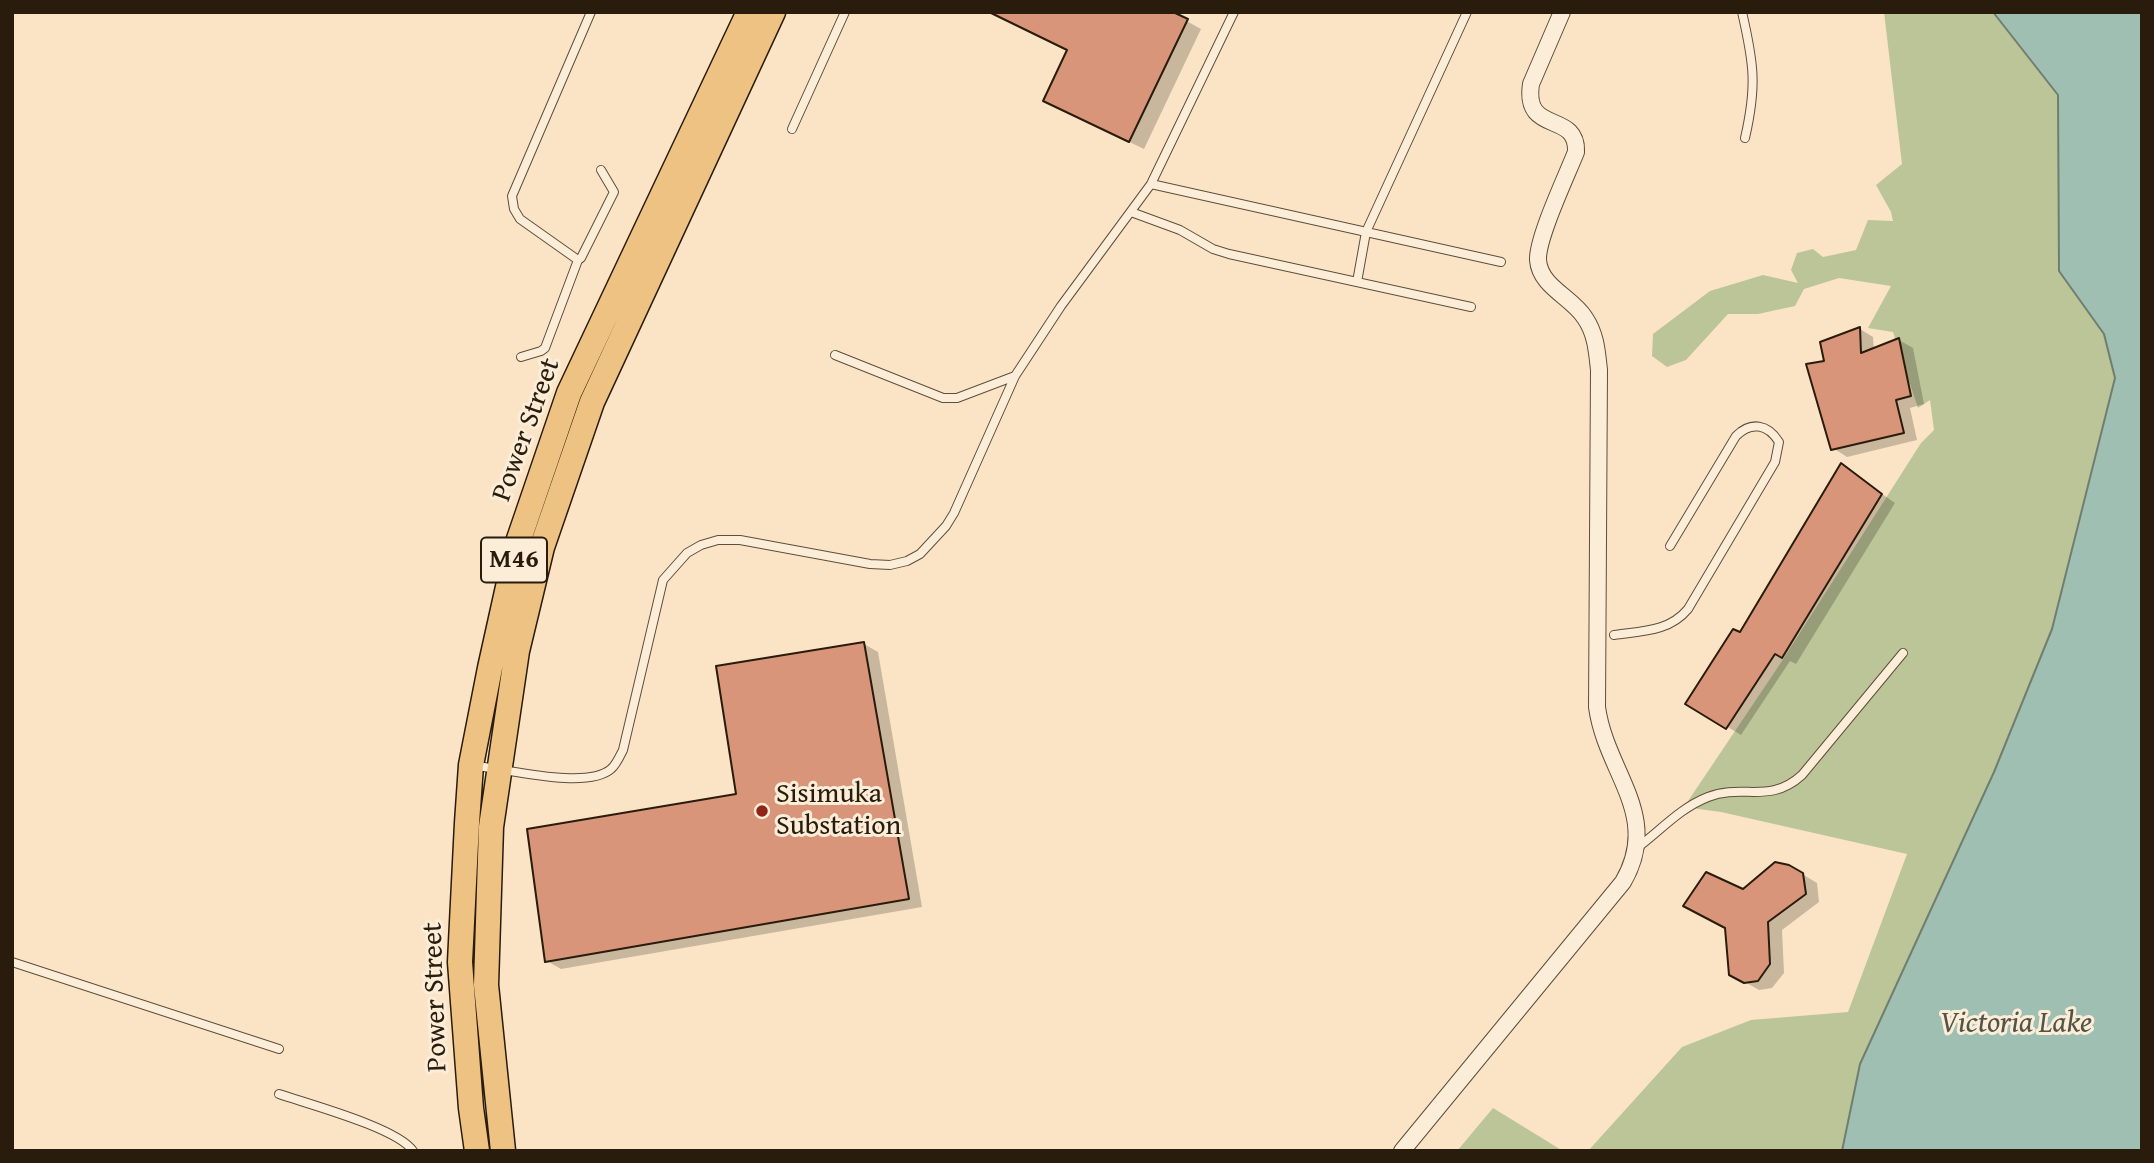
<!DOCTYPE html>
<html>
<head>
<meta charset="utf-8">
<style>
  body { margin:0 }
  #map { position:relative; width:2154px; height:1163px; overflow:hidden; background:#fbe4c5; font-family:"Gentium Book Plus",serif }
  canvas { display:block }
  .frame { position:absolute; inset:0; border:14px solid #291c0c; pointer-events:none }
</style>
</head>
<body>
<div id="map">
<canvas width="2154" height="1163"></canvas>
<div class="frame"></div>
</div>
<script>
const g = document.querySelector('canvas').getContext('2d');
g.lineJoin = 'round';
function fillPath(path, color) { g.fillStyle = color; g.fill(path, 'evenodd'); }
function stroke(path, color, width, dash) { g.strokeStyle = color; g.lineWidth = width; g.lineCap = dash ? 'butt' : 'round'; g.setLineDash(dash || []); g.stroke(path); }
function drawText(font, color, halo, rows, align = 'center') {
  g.font = font + ' "Gentium Book Plus",serif'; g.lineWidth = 6; g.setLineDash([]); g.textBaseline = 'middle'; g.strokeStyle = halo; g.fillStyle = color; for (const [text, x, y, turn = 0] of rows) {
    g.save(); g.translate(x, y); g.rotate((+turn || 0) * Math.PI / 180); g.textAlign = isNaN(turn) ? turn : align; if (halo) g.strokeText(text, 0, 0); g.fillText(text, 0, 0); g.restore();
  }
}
const green = new Path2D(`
  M1884,12h109l65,83 1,176 45,63 11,43 -63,252 -58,143 -134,292 -18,87h-254l94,-104 69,-27 97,-8 59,-158 -186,-42 -37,-5 96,-143 141,-221 13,-13 -4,-30 -12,8 -25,-76 -25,-4 23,-42 -52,-8 -35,11 -9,17 -37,8h-30l-42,46 -19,7 -15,-11 1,-22 57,-43 53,-16 35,8 -7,-13 6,-17 16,-4 10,8 33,-7 12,-30 25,1 -2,-9 -15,-27 26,-21z
  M1493,1108l70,43h-106z`);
const water = new Path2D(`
  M1993,12h149v1139h-300l18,-87 134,-292 58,-143 63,-251 -11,-44 -45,-63 -1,-176z`);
const shadow = new Path2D(`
  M989,12h181l31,17 -57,120 -85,-41 10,-58z
  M1860,329l13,8 1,13 25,-10 14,8 11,56 -14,4 7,32 -70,17 -14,-9z
  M1842,466l53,37 -99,161 -6,-3 -49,74 -53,-32 53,-69z
  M864,644l14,8 44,255 -361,62 -14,-8 191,-166z
  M1789,866l28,17 2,19 -37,28 2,43 -12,15 -13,2 -28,-16 12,-83z`);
const building = new Path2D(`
  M989,12h184l15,7 -59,123 -86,-41 24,-51z
  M1860,327l1,26 38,-15 12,58 -15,4 8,33 -73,17 -25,-86 18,-3 -4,-19z
  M1841,463l41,31 -100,164 -7,-4 -49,75 -41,-25 48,-75 7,3z
  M864,642l45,257 -364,63 -18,-133 209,-35 -20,-128z
  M1775,862l14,3 14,8 3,21 -38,28 2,42 -12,17 -14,2 -15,-8 -4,-47 -42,-22 23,-34 37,17z`);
const service = new Path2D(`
  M591,12l-79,184 2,13 6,10 58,41 3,-2 33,-66 -13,-22
  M1742,12c12,52 15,74 3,126
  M792,129l53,-117
  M1151,184l350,78
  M1131,212l49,18 33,19 16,5 242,53
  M1357,282l9,-50 101,-220
  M835,355l108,43h14l58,-22
  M521,357l20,-6 4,-3 33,-88
  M1614,635c27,-4 55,-3 74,-26l87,-147 4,-20c-11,-18 -28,-21 -43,-6l-66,110
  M476,766c32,3 111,24 135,3 5,-4 9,-13 12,-19l40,-170 24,-27 14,-8 17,-5h22l130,24 20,1 17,-4 13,-7 26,-28 8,-13 61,-137 46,-70 90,-122 83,-172
  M1637,848c24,-18 43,-40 71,-51 35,-14 61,8 94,-22l101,-122
  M12,962l267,87
  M279,1094c29,10 119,34 134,57`);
const minor = new Path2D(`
  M1402,1151l221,-269c39,-67 -17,-109 -26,-175l2,-337c-2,-18 -3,-36 -14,-52 -13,-21 -45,-31 -47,-58 -1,-22 29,-85 38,-108 2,-42 -53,-16 -45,-68l31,-72`);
const primary = new Path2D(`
  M477,1151l-6,-43 -11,-146 7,-139 4,-58 19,-97 28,-126 51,-149 180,-381
  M503,1151l-17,-166 5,-158 26,-176 25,-104 50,-145 181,-390`);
const markers = [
  [762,811,7,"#8f2418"]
];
const shields = [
  [514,560,66]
];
const shieldNames = [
  ["M46",514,560]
];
const streetNames = [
  ["Power Street",527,430,-70],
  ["Power Street",436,997,-92]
];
const poiNames = [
  ["Sisimuka",776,795],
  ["Substation",776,827]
];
const waterNames = [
  ["Victoria Lake",2016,1024]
];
fillPath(green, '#bcc597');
fillPath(water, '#9fbfb2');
stroke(water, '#707e70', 2);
fillPath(shadow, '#0003');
fillPath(building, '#d89579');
stroke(building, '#291c0c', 2);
stroke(service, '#5e4e3a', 10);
stroke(minor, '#5e4e3a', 18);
stroke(primary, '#291c0c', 27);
stroke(service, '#fcedd9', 8);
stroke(minor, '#fcedd9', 16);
stroke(primary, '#eec282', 24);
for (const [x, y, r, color] of markers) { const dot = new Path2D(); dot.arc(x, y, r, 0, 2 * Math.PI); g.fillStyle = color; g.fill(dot); stroke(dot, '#fcedd9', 2.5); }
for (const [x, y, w] of shields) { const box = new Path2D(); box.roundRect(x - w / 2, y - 22.5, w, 45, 5); g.fillStyle = '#fcedd9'; g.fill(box); stroke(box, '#291c0c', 2); }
drawText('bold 26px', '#291c0c', null, shieldNames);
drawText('28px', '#291c0c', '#fcedd9', streetNames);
drawText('28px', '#291c0c', '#fcedd9', poiNames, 'left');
drawText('italic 30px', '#525546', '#fcedd9', waterNames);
</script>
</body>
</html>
